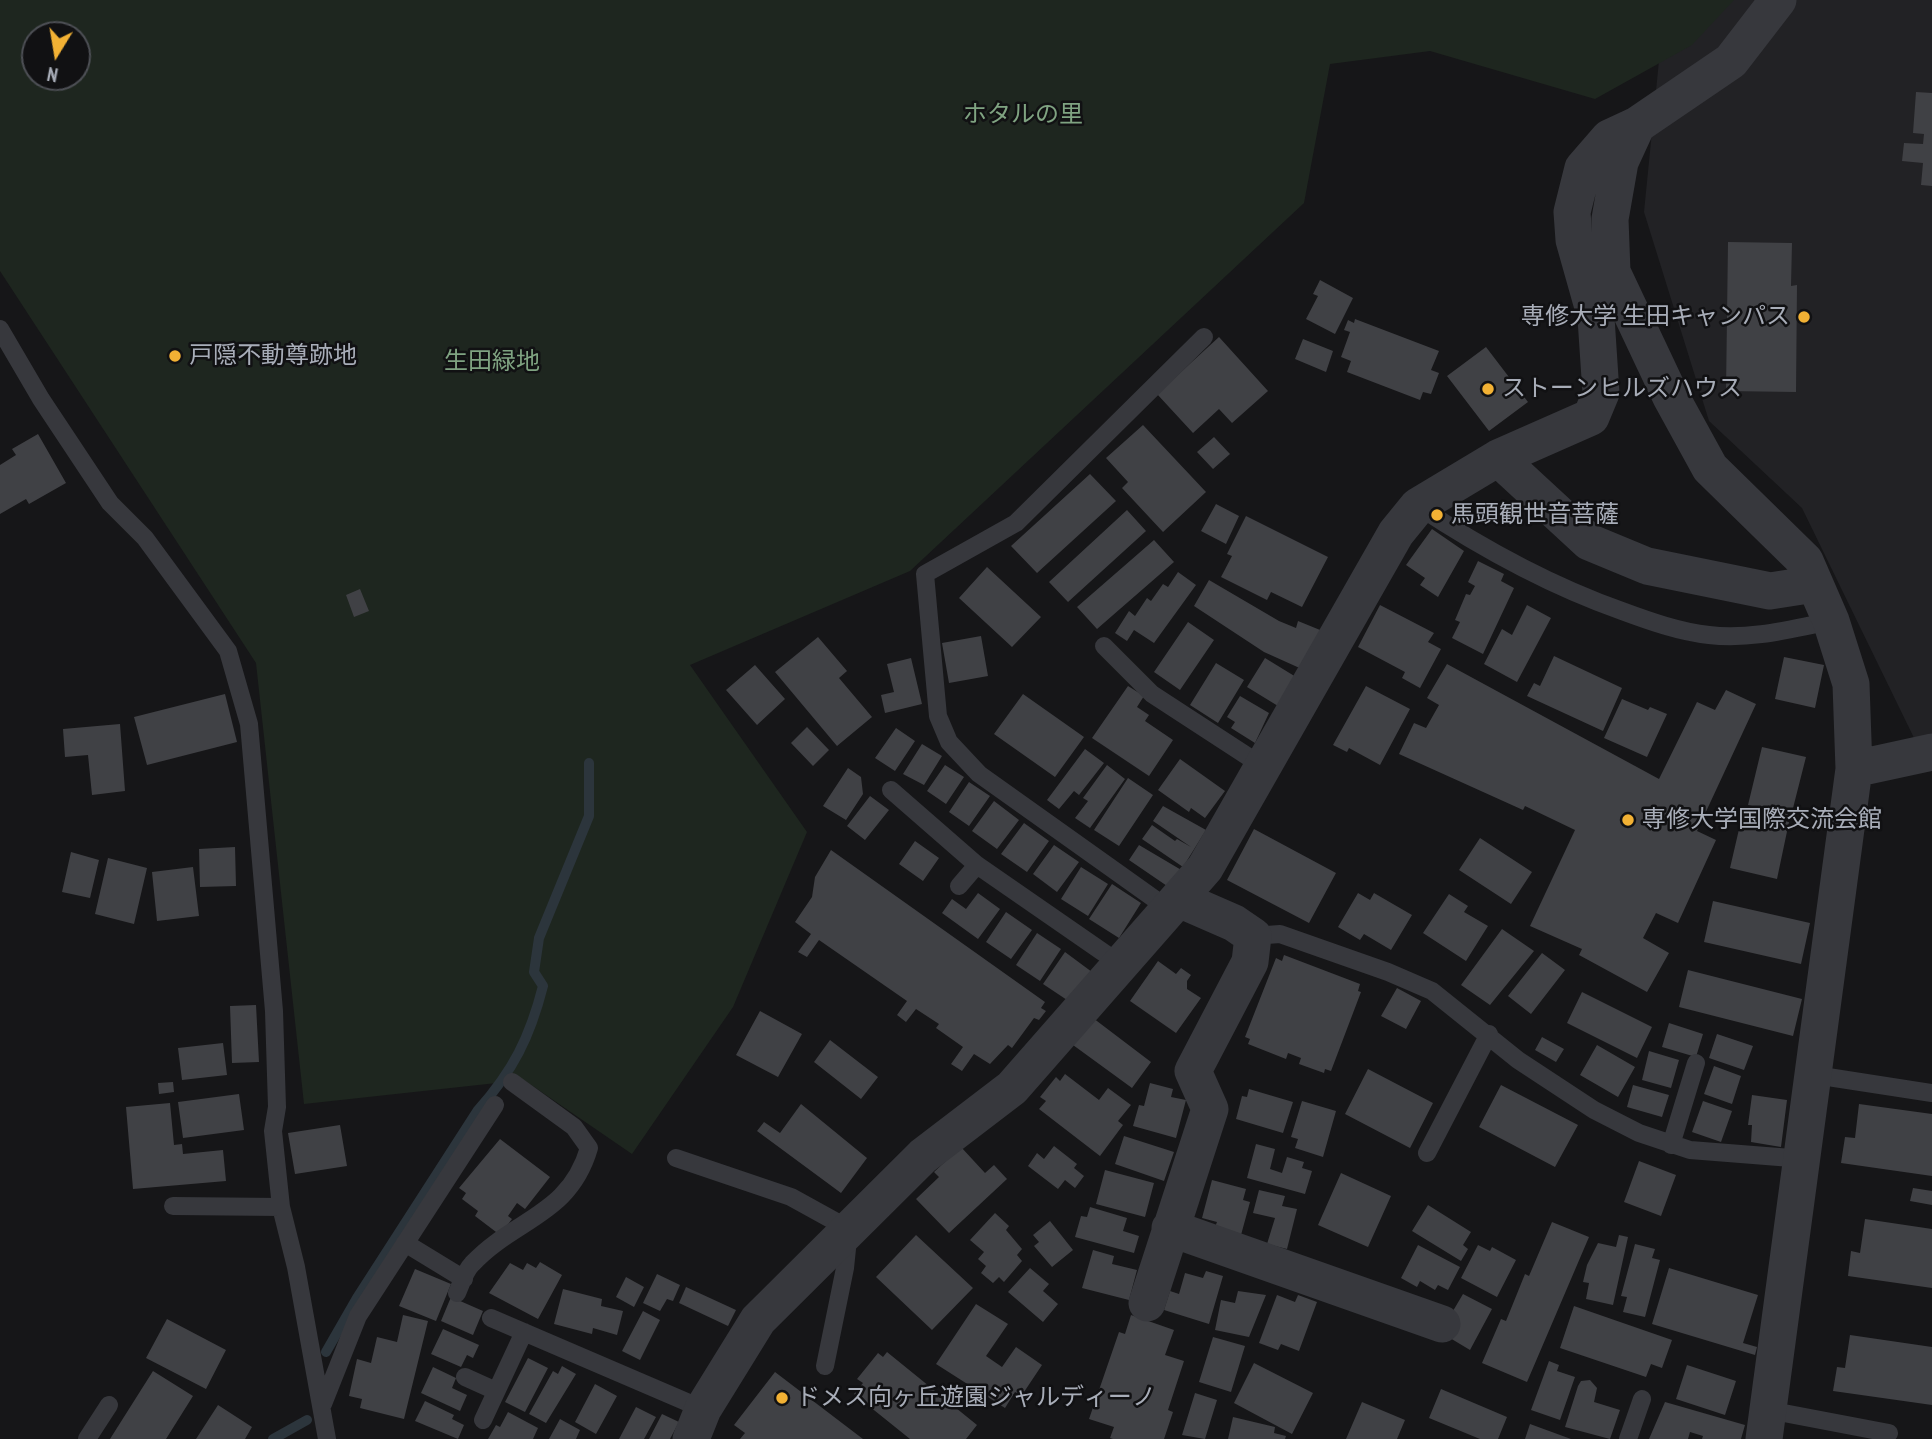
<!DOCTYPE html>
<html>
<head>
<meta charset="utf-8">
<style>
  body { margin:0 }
  #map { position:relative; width:1932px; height:1439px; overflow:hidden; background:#161618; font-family:"PT Sans Narrow",sans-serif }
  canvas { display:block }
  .north { position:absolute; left:21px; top:21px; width:70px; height:70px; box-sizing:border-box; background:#111113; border:2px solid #4d4f55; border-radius:50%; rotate:191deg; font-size:19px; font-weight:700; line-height:28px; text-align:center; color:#a8adb8 }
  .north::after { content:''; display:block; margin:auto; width:24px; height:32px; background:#f2b134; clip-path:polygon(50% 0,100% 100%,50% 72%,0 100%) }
</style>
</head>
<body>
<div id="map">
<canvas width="1932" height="1439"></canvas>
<div class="north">N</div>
</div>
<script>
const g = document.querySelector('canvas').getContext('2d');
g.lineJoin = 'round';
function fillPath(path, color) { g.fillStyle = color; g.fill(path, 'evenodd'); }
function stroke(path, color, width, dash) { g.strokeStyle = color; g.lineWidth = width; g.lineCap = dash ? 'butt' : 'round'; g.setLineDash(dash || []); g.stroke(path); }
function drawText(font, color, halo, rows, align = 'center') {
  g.font = font + ' "PT Sans Narrow","Noto Sans JP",sans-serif'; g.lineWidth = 5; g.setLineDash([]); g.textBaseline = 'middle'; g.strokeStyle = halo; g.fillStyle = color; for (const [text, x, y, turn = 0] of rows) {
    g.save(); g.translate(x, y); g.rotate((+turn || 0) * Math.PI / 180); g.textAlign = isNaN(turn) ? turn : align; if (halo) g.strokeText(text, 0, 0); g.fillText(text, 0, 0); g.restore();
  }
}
const built = new Path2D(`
  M1665,0h267v738l-16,4 -114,-234 -93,-87 -65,-209z`);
const green = new Path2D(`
  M0,0h1734l-42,45 -97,54 -165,-48 -100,13 -26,139 -394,368 -220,94 117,167 -74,175 -101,147 -108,-74 -220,24 -48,-441 -256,-392zM35,35h42v42h-42z`);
const stream = new Path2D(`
  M326,1352l31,-54 121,-188c35,-39 52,-73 65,-124l-9,-14 5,-34 50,-122v-53
  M273,1439l34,-19`);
const building = new Path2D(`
  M1916,92l16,1v93l-11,-1 2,-22 -21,-2 2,-18 19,1 1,-10 -11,-1z
  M1728,242l64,1 -1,43 6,-1 -1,107 -70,-1z
  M1320,280l33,18 -18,36 -29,-15 12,-23 -5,-2z
  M1355,319l84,32 -8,19 8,3 -8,21 -8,-2 -3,8 -73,-28 4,-11 -10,-4 9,-25 -6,-2 4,-10 6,3z
  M1219,337l49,54 -36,32 -13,-14 -26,24 -36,-39z
  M1303,339l30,12 -7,21 -31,-13z
  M1486,347l42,55 -39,29 -42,-55z
  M1143,425l63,67 -43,40 -41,-44 6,-6 -22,-24z
  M38,434l28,49 -37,21 -3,-5 -26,15v-49l16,-10 -4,-6z
  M1214,437l16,17 -17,15 -16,-17z
  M1090,474l26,27 -79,72 -26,-27z
  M1216,504l23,12 -13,28 -25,-13z
  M1127,510l19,21 -78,71 -19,-20z
  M1246,516l82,41 -26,50 -31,-15 -4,8 -46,-23 11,-21 -5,-2z
  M1432,529l32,22 -26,46 -18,-12 5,-7 -19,-13z
  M1154,540l20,22 -77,67 -20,-22z
  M1478,561l26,13 -3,7 13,7 -31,66 -31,-16 8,-16 -5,-2 11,-26 4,1 5,-9 -7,-4z
  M987,567l54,50 -29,30 -53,-49z
  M1178,572l18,13 -42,58 -20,-13 -7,11 -12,-8 14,-22 6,5 12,-18 4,3 12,-17 5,3z
  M1209,580l70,41 17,7 2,-7 27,11 -21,38 -40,-18 -70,-46z
  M360,589l9,22 -15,6 -8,-22z
  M1380,605l54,28 -6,9 13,7 -21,39 -18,-10 3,-6 -47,-25z
  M1527,605l24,13 -34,64 -33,-18 18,-35 10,6z
  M1188,622l26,18 -34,50 -26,-18z
  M981,636l7,40 -39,7 -7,-40z
  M818,637l29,34 -8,7 33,39 -35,29 -62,-74z
  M1554,656l68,32 -19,43 -76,-35 7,-13 6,3z
  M1784,657l40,8 -9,43 -40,-9z
  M911,658l11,46 -37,9 -4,-18 13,-3 -7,-28z
  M1265,658l31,19 -18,29 -31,-19z
  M1216,663l28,17 -26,43 -28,-18z
  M1447,664l212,115 38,-77 18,8 11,-20 30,14 -59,127 19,9 -38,83 -22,-10 -13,25 26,15 -22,39 -68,-37 3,-6 -52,-23 45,-96 -50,-24 -2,4 -124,-56 15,-31 12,5 13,-23 -12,-7z
  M755,665l30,34 -28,26 -31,-35z
  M1128,686l16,10 -7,11 12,8 -4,6 28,19 -24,36 -57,-38z
  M1366,686l44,23 -30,56 -31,-17 -2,4 -14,-7z
  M225,694l12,48 -90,23 -13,-48z
  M1023,694l61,43 -29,40 -61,-43z
  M1240,696l29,17 -14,30 -24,-15 4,-6 -8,-5z
  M1622,699l26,11 2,-3 17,7 -20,43 -43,-19z
  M120,724l5,67 -33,4 -4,-40 -23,2 -2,-28z
  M807,727l22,23 -16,16 -22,-23z
  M896,728l19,13 -20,30 -20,-13z
  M922,744l20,12 -18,29 -21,-11z
  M1762,747l44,10 -15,59 -43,-11z
  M1085,749l19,14 -25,32 -5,-4 -15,18 -12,-9z
  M1180,759l45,32 -20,27 -14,-10 -2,4 -31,-22z
  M945,765l19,12 -18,27 -19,-13z
  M1107,765l18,14 -35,49 -15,-10 13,-17 -5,-3z
  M848,768l13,9 2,17 -17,26 -23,-14z
  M1128,778l25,17 -34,51 -25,-16z
  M969,782l21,14 -21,30 -20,-14z
  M870,796l19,14 -24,30 -18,-14z
  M994,801l25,19 -22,29 -25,-18z
  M1163,806l43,24 -23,37 -41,-28 10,-14 23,16 2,-2 14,8 -38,-26z
  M1743,812l46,10 -12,57 -47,-11z
  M1024,823l25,18 -22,31 -26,-18z
  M1254,829l82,44 -27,50 -82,-43z
  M1480,838l52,34 -21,32 -52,-34z
  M915,841l24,17 -16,23 -24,-17z
  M1054,845l25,17 -22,30 -24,-18z
  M1139,845l44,26 -13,17 -41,-28z
  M235,847l1,39 -36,1 -1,-38z
  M831,850l214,152 -4,6 5,3 -7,9 -5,-2 -22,30 -4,-3 -18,19 -16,-10 -12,17 -11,-7 12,-17 -27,-19 3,-4 -23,-15 -10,13 -9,-7 10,-14 -88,-61 -12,17 -9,-5 13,-18 -16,-12 17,-25 3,-20z
  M71,852l28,8 -9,38 -28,-6z
  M108,858l39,10 -13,56 -39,-10z
  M193,867l6,49 -42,5 -5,-49z
  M1081,867l27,17 -20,32 -27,-17z
  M1112,884l29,19 -22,35 -30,-19z
  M978,893l22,16 -22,30 -36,-26 10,-14 14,10z
  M1358,893l12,7 4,-7 38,22 -21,35 -27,-16 -4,6 -22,-13z
  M1449,894l19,12 -4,6 24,14 -22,35 -43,-28z
  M1713,901l97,22 -9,41 -97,-22z
  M1006,912l26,18 -21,29 -25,-17z
  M1502,929l32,22 -44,54 -29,-20z
  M1037,933l24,16 -21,32 -24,-16z
  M1065,952l27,20 -22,30 -27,-18z
  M1542,953l23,17 -34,44 -23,-18z
  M1284,955l76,29 -2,7 3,1 -30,79 -6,-2 -1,4 -25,-9 2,-6 -13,-5 -2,6 -38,-15 2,-5 -5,-2 31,-79 6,3z
  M1158,961l18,13 5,-6 10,7 -4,6v8l14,9 -25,35 -46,-32z
  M1688,970l114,29 -9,37 -114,-29z
  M1397,988l24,13 -15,28 -25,-13z
  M1582,992l70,35 -15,31 -70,-35z
  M256,1005l3,57 -27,1 -2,-57z
  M760,1011l42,23 -24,43 -42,-22z
  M1093,1018l58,44 -19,26 -59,-43z
  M1669,1023l34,11 -7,23 -34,-10z
  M1717,1034l36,12 -9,24 -35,-12z
  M1542,1037l22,12 -8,13 -21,-12z
  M830,1040l48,37 -17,22 -47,-37z
  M223,1043l4,32 -45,5 -4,-32z
  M1597,1045l38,22 -17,30 -38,-22z
  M1649,1051l30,9 -8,28 -29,-8z
  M1714,1066l27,10 -9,28 -28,-10z
  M1368,1069l65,34 -23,45 -65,-34z
  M1065,1074l34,26 9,-12 23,17 -13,16 5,4 -23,31 -61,-47 7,-8 -6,-4 16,-20 4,4z
  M173,1082l1,10 -15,2 -1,-11z
  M1150,1083l23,6 -2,8 15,3 -10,38 -43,-12 6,-21 5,1z
  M1501,1085l77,40 -23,42 -76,-40z
  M1633,1085l36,10 -7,22 -35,-10z
  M1249,1089l44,13 -10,31 -47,-14 6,-23 5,1z
  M239,1094l5,36 -61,8 -5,-36z
  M1752,1095l35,5 -6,47 -30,-5 1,-17h-4z
  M1302,1101l34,10 -13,46 -28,-9 3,-9 -7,-2z
  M1703,1101l29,10 -11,31 -29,-10z
  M170,1103l4,42 8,-1 1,10 40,-4 3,31 -93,8 -7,-82z
  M801,1104l66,54 -26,35 -84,-62 7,-9 16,11z
  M1859,1104l73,10v62l-91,-13 4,-26 10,1z
  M340,1125l7,41 -52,8 -7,-41z
  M1124,1136l50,16 -10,29 -49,-17z
  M500,1139l50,38 -25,32 -8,-6 -9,13 4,3 -12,16 -25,-19 3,-5 -16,-12 4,-6 -7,-5z
  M1256,1144l19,5 -5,20 12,4 5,-16 17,5 -2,6 10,3 -7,23 -58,-16z
  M1054,1146l23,18 -3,4 10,8 -9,12 -10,-8 -7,9 -30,-23 9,-13 7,6z
  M961,1147l24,26 9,-8 13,14 -58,54 -33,-34 23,-22 -5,-5z
  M1639,1161l37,14 -15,41 -37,-14z
  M1105,1170l49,13 -9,34 -49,-13z
  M1341,1173l50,23 -23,51 -50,-22z
  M1212,1180l34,9 -3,11 7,2 -9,33 -26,-8 2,-5 -15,-4z
  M1913,1188l19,3v14l-22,-4z
  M1259,1190l26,6 -3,10 15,3 -10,40 -20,-5 8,-26 -22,-5z
  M1428,1205l43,27 -8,13 5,4 -7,12 -49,-30z
  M1090,1207l37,11 -4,13 16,5 -5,17 -59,-16 6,-21 6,1z
  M995,1213l14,13 -3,4 16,19 -5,6 5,6 -18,21 -5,-5 -6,6 -12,-10 5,-7 -8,-7 6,-7 -14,-12z
  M1865,1219l67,10v59l-84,-12 3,-25 9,2z
  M1050,1221l23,29 -21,17 -18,-21 5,-4 -6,-7z
  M1552,1222l37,15 -62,145 -45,-19 19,-44 5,2 19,-47 4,2z
  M916,1235l57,53 -41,42 -56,-53z
  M1619,1235l9,2 -15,68 -27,-6 3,-16 -6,-1 4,-17 11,-22 18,4z
  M1635,1244l20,5 -3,9 8,2 -15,57 -22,-5 4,-15 -6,-1z
  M1418,1245l42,22 -12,23 -10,-5 -3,5 -15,-9 -3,6 -16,-9z
  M1478,1245l12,6 2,-4 24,13 -19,37 -36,-19z
  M1093,1250l21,6 -2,8 25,6 -8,30 -47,-12z
  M540,1262l22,13 -24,44 -49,-26 21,-30 13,7 4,-7 9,5z
  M1030,1268l19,16 -6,7 15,13 -15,18 -35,-30z
  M1669,1268l89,27 -15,48 14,4 -2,8 -103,-31z
  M415,1269l36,15 -15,37 -37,-15z
  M1206,1271l17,5 -14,48 -45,-14 6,-19 9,3 6,-21 18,5z
  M657,1274l23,11 -7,16 -6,-2 -7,12 -17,-8z
  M626,1277l18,10 -10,20 -18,-10z
  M686,1287l50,23 -8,16 -49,-23z
  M563,1289l39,10 -1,7 22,5 -6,24 -24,-7 -1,6 -38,-10z
  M1238,1291l28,4 -17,42 -34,-7 6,-30 14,3z
  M1463,1294l29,15 -22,41 -20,-12v-22z
  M1277,1295l18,7 3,-7 19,7 -18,49 -18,-7 -3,6 -19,-7z
  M451,1297l32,14 -10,24 -32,-14z
  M976,1304l32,20 -22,32 16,11 14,-20 26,18 -20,30 -7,-3 -10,16 -69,-44z
  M1574,1306l98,34 -10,28 -11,-4 -5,13 -86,-29z
  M643,1311l17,9 -20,40 -18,-9z
  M403,1315l25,6 -24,98 -44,-11 2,-9 -13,-3 8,-37 14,4 6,-26 20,5z
  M1131,1315l43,15 -9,25 19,6 -16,49 5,2 -9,27h-51l-3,-1 4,-11 -25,-8 30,-87 6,2z
  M167,1319l59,31 -20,39 -60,-31z
  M443,1329l36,16 -6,13 -6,-3 -6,12 -30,-13z
  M1850,1335l82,12v58l-99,-14 4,-24 8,1z
  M1213,1337l32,9 -14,46 -32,-10z
  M887,1352l90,73 -11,14h-56l-56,-45 9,-11 -6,-4 21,-26 5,4z
  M528,1358l20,10 -23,44 -20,-10z
  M1549,1361l10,4 -2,6 18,6 -15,43 -29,-10z
  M1254,1363l59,30 -21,41 -58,-31z
  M1687,1365l49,16 -11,34 -49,-16z
  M562,1366l14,8 -30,49 -17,-9 24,-43 5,3z
  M433,1367l23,11 -4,10 15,7 -7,16 -39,-18z
  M153,1371l40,25 -27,43h-56z
  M775,1372l88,67h-123l5,-6 -11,-8z
  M1590,1380l7,8 -3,14 26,8 -10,29 -45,-12 13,-41 3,-5z
  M595,1384l22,12 -21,38 -21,-12z
  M1441,1389l66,28 -9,22h-18l-51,-21z
  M1195,1393l22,7 -12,39 -23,-4z
  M425,1401l29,14 -2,4 12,6 -6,14 -43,-18z
  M1362,1402l43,18 -8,19h-51z
  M1665,1402l80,23 -4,14h-39l1,-3 -13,-4 -2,7h-39z
  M218,1405l34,22 -7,12h-49z
  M636,1407l20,10 -12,22h-25z
  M508,1412l30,16 -5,11h-45l8,-14 4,2z
  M662,1414l17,8 -9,17h-21z
  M1233,1417l42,10 -1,6 12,3 -1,3h-57z
  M560,1419l20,11 -4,9h-27z
  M1530,1424l41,15h-46z`);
const service = new Path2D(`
  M0,329l41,70 69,104 35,35 83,113 21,73 25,287 3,96 -4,24 8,76 15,60 31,172
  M1418,506c65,43 130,79 204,105 27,10 58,21 87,24 41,5 82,-6 122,-14
  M1104,646l48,48 112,73
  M891,790l86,75 143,99
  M959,886l18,-21
  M1170,910l-191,-136 -30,-32 -11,-26 -13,-142 91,-51 188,-186
  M1253,936l27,-2 108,38 44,19 86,69 76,50 45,23 51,17 114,9
  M1815,1075l117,18
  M1671,1145l25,-82
  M1427,1153l62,-119
  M676,1158l115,39 58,32 -4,39 -20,98
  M173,1206l108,1
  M405,1243l59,36
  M457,1293c4,-9 8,-22 15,-29 43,-46 97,-48 117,-116l-15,-21 -62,-45
  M491,1318l212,91
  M465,1377l31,14
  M323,1404l35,-88 137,-211
  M1768,1410l121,23
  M483,1420l41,-88
  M87,1439l22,-34
  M1628,1439l14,-40`);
const minor = new Path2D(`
  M1498,458l91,84 58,24 123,25 45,-7
  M1854,769l78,-17
  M1170,1228l272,96
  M1147,1303l63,-194 -17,-38 57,-109 3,-26 -19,-13 -55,-24
  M691,1439l12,-30 55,-89 165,-164 89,-68 193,-220 191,-335 22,-27 80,-48 93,-41 10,-24 -5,-75 -22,-78 -2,-28 11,-44 26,-30 28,-13
  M1764,1439l90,-670 -3,-85 -20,-63 -26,-60 -95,-93 -39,-71 -59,-125 -2,-53 10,-57 17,-37 94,-64 47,-61`);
const markers = [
  [1804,317,7,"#f2b134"],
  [175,356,7,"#f2b134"],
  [1488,389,7,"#f2b134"],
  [1437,515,7,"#f2b134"],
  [1628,820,7,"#f2b134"],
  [782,1398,7,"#f2b134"]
];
const parkNames = [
  ["ホタルの里",1023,115],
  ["生田緑地",492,362]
];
const poiNames = [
  ["専修大学 生田キャンパス",1790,317,"right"],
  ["戸隠不動尊跡地",189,356],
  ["ストーンヒルズハウス",1502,389],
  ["馬頭観世音菩薩",1451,515],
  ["専修大学国際交流会館",1642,820],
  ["ドメス向ヶ丘遊園ジャルディーノ",796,1398]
];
fillPath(built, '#222225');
fillPath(green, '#1e261f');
stroke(stream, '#2c353c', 10);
fillPath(building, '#404145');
stroke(service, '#37383d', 18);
stroke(minor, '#37383d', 37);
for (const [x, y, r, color] of markers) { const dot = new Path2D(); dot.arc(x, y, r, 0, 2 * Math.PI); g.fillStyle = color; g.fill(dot); stroke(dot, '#111113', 2.5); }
drawText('24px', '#7fa381', '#111113', parkNames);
drawText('24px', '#a8adb8', '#111113', poiNames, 'left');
</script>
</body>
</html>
